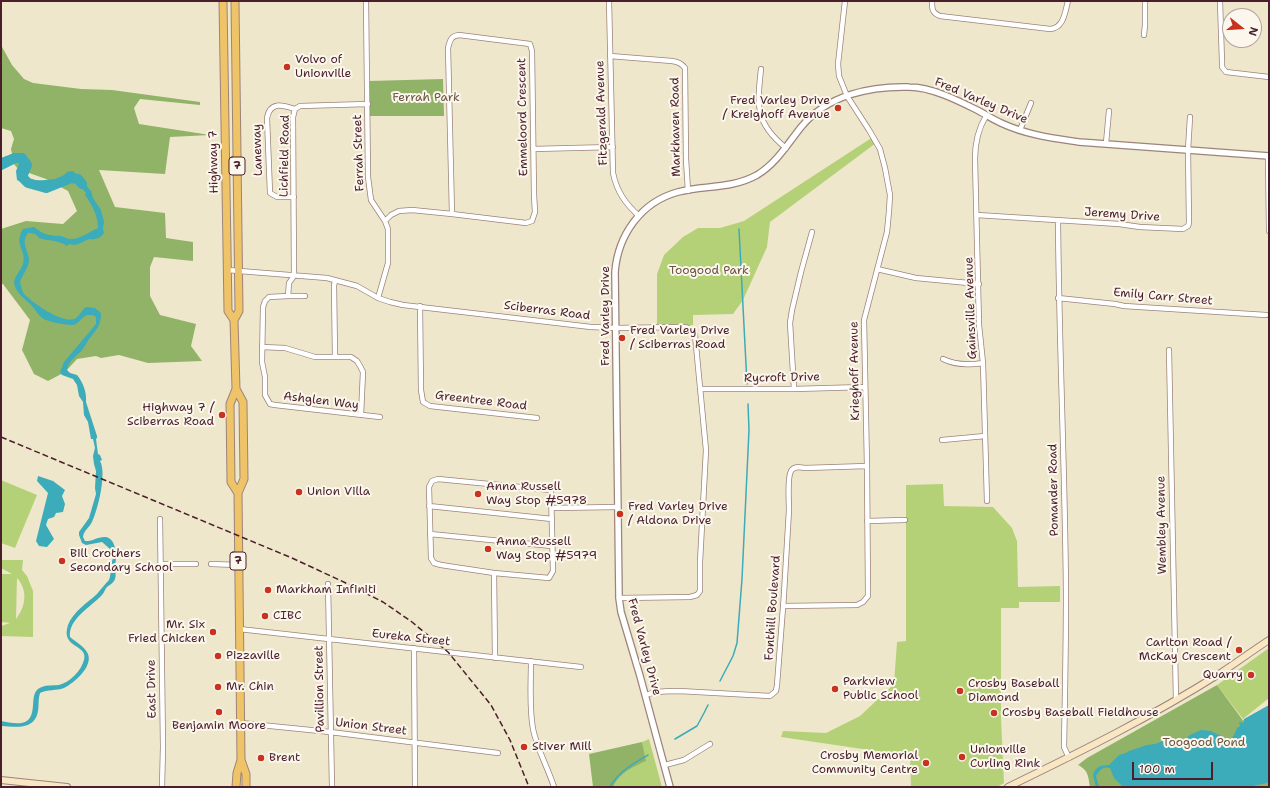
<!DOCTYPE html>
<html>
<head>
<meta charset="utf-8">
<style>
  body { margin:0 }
  #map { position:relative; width:1270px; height:788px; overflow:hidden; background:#efe7cb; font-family:"Shantell Sans",sans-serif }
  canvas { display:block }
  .frame { position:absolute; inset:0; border:2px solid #4a1f2b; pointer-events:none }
  .north { position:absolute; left:1222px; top:8px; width:40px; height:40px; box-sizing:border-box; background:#fbf7ec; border:1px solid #b4a19f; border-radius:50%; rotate:107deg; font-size:11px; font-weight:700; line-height:16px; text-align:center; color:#4a1f2b }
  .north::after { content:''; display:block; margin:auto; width:14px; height:18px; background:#c8321e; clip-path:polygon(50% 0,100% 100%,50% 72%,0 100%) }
  .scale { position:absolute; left:1132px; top:762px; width:81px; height:18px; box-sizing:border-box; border:2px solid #4a1f2b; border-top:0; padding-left:5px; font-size:12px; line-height:14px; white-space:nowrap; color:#4a1f2b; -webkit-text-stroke:3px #fbf7ec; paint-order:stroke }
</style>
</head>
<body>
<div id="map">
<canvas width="1270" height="788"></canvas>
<div class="frame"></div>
<div class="north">N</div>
<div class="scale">100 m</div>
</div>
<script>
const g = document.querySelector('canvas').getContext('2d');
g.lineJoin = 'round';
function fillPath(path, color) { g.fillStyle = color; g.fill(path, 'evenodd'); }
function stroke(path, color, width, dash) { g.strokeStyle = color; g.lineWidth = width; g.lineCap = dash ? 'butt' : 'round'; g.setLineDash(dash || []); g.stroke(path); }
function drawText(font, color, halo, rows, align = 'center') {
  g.font = font + ' "Shantell Sans",sans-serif'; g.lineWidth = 4; g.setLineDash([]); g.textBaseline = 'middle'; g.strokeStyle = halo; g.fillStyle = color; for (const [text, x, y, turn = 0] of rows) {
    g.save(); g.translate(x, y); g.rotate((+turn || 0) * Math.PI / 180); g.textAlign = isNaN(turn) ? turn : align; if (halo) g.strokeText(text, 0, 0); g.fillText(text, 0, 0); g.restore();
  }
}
const green = new Path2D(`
  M873,137l3,6 -106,79 -3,25 -24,53 -10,14 -40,1v10h-36v-51l7,-19 19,-18 15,-9h22l24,-7z
  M1,480l36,15 -22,53 -14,-5z
  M943,484l1,22 49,1 19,21 5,13 1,46 42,-1v16h-41v6h-18v110l3,65 -7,4h-86l-1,-31 -129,-19 2,-6 43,2 34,-17 34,-32 3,-42 9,-1v-156z
  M1,560h22l-1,10 5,6 6,15v46l-32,-1v-10l9,-3 -8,-1 -1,3v-54h1v3h10l-11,-6zM17,578c11,12 9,28 -1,41z
  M1269,648v50l-26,21 -26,-34z
  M649,739l13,48h-49c7,-14 19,-20 32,-26l-3,-19z`);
const forest = new Path2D(`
  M1,45l11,20 12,14 9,4 48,6 31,1 88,12v3l-60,-6 -6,9 5,16 71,11 -40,2 -5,37 -66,-4 16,37 50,6 1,25 27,4v19l-39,-4 -4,10v29l10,19 36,9 -5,22 11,15 -54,2 -29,-8 -18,3 -5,-2 -19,3 -12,13 -17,9 -14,-7 -12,-24 8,-30 -27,-36h-2v-55l25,-8 37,3 14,-13 -9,-20 -22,-12 -28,-10 -4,-5 -3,-15 3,-10 -3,-8 -10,-3z
  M443,79l1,37h-75v-35z
  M1217,685l52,71v31h-179c-2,-11 -1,-16 -12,-22l9,-7z
  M642,742l4,19c-14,6 -26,12 -33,26h-20l-4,-33z`);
const water = new Path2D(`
  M14,153c8,2 10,6 12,13l-4,5v3c9,11 26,4 38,5l7,-7 6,-1 18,20 2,7 8,12 3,12 -1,6 1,5c-3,5 -9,7 -15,6l-8,4 -6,2 -6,-1 -2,2c-9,-6 -16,-5 -25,-7 -7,-2 -3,-6 -14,-6 -8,9 1,18 1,28 -1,7 -7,15 -9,21 1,4 2,9 4,12 8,8 40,32 52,24 3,-2 6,-8 10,-11l9,1 6,5c0,9 -2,14 -8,21 -1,2 -3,3 -4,5 -2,3 -4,7 -7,11 -6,7 -13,10 -15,20l3,3 7,2c6,7 10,18 9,27l11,34v2l-1,1 2,15 2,1 2,5 -2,1c7,12 -2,48 -8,61 -3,6 -8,8 -9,15l2,4c7,1 13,-5 21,-4 5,1 8,6 9,11 2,9 1,10 0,18 0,6 2,10 -1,15 -2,3 -5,4 -7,6 -2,2 -3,6 -5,8 -11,12 -34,24 -32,42 6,5 15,10 18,17 5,13 -14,29 -24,34 -8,3 -16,1 -24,5 -2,6 -1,12 -2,18 -3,19 -22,16 -36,15l-1,-5c7,1 17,4 24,1 13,-6 4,-26 13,-33 7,-5 14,-3 21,-4 11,-3 22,-14 25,-25 5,-16 -24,-11 -16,-35 5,-13 19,-22 29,-31 4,-5 8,-10 12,-14 3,-8 1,-17 5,-24l-4,-7 -8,-7 -16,3 -4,-2 -3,-8v-3l10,-14 7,-24 -1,-6 1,-17 -2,-7 -1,-8 2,-8 -2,-9h-2l-3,-17 -4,-7 -1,-13 -4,-6 -2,-11 -4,-6 -11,-4 -2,-3 4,-10 32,-38v-7l-3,-2c-2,0 -4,0 -6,0 -6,2 -8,10 -15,10 -7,0 -24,-3 -30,-7 -4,-3 -6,-8 -10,-12 -6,-7 -16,-12 -18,-23 0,-6 7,-13 9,-19 4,-15 -10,-18 0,-35l11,-2c11,8 12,8 26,9 3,0 5,2 9,3 10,1 20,-7 29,-11 0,-13 -6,-23 -13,-33l1,-2 -10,-12 -8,-4 -2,3 -1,5 -12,3 -15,-2 -5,3 -7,-5 -9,-4 -1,-9 3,-7 -4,-5 -4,1 -10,7v-9z
  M38,476l15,5 12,9 -3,6 3,8 -2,8 -7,1 -2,4 -6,2 -2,6 8,14 -7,8 -8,-1 -3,-5 12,-48 -11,-12z
  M1269,705v76l-2,2 -19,4h-126v-1l-8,-8 -4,-10c-8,-2 -10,2 -14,8l3,11h-3l-3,-12 2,-5 5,-4 9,-1 10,-10 7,-2 3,-2 18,-6 8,-1 5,-2 23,-1 7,-6 11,-5 10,1 16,8h4l3,-4 3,-7 3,-2 -1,-3 1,-1 3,1 1,-4z`);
const stream = new Path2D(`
  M739,229l8,155
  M720,681l13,-25 4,-13 5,-64 7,-149 -1,-26
  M675,739l22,-13 7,-13 4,-8
  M610,787c8,-15 24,-24 38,-32`);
const river = new Path2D(`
  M1,165l14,-7h7l5,7 -5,12 6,6 18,5 25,-10 7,1 4,5`);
const minor = new Path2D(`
  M366,1l2,176 3,23 14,21 3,8v34l-10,35
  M609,1l4,172c4,19 12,30 26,43
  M932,1c0,8 0,12 8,15l110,13c14,-1 15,-17 18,-28
  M1220,1l2,61v5l4,5 43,5
  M1144,35l1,-10v-24
  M610,56l62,5c6,1 9,2 13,7l1,91 2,32
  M761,69c-4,37 -6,54 25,79
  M368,104l-68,2 -5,3 -2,8 1,159 -5,7 -1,13 -19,1 -4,4 -2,6 -1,55 3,15v18l5,9 5,1 105,12
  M986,116c-8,13 -11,28 -11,43l4,166 4,38 4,138
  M1020,130l11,-27
  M1106,143l3,-32
  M533,149l80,-2
  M1268,156l1,75
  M294,197h-17l-7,-4 -3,-75c3,-17 15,-13 28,-9
  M977,215l142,9 21,3 43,2 5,-3 1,-3 -1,-73 2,-33
  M385,221l6,-6 8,-4 13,-1 40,4 74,9 6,-2 3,-9 -1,-17 -2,-144 -2,-7 -71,-9c-8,1 -9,5 -11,13l4,166
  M1058,221c1,124 7,248 8,372 0,51 -1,103 -2,154l5,11
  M877,269l39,9 63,6
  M227,270l100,8 30,8 21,12 12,4 13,3 188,22 25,1 66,-1c7,0 10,2 13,8l11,115 -6,112v29l-3,4 -7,2 -71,1
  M288,296h17
  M1058,298l57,6 9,2 142,9
  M420,306l1,84 2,12 7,4 107,12
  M262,347l23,1 30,9h36l6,4 3,5 3,6 -2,43
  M1169,350l7,350
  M335,356l-1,-70 1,-6
  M943,359c12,6 27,6 40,4
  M700,389h94l71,-2
  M794,389l-4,-66 2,-13 9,-38 11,-40
  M942,440l43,-4
  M438,479l113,11 2,81 -4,7 -55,-5 -53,-8 -7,-2 -3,-5 -2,-71 3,-6z
  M429,506l123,13
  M552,508l66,-1
  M160,519l3,228 -1,40
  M867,521l38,-1
  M430,534l122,12
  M160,564h36
  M211,564l27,1
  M494,573l1,85
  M328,584l4,203
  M783,606l74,-1 6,-3 5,-6 -1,-130 -3,-146 23,-88 2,-21 1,-16 -5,-27 -5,-19 -11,-19 -22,-34 -8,-20 -1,-12 7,-63
  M239,629l342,38
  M414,648l1,139
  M531,661c0,22 -2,46 2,68 4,20 15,39 21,58
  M646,695c9,-4 22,-4 33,-4l91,5 6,-5 1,-6c5,-58 9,-116 12,-175 0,-9 -2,-32 2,-39 3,-5 9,-4 14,-3l62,-2
  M241,723l89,9 168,21
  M665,765l19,-5 26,-16`);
const tertiary = new Path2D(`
  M670,787l-30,-111 -19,-64 -2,-14 -4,-326c3,-37 26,-70 63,-80 27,-7 54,-3 79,-17 20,-12 31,-32 45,-49 26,-31 68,-40 107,-39 22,0 48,13 68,23 8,4 15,9 24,13 26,12 51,15 78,19l190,14`);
const secondary = new Path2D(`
  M1,780l66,7
  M1008,787c72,-35 143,-70 211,-113 17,-11 33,-23 50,-34`);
const primary = new Path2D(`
  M223,1l5,310 6,9 2,69 -6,15 1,78 7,11
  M234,320l5,-9 -4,-310
  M236,389l7,13 1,77 -6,14 3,267 5,14v13
  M236,787l1,-14 4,-13`);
const rail = new Path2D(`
  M1,437l291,121 56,26 35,18 29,20 36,30 43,53 19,35 19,47`);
const markers = [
  [287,67,4,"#c8321e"],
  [838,108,4,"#c8321e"],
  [622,338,4,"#c8321e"],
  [222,415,4,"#c8321e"],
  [299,492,4,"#c8321e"],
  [478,494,4,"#c8321e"],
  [620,514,4,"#c8321e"],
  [488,549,4,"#c8321e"],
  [62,561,4,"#c8321e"],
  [268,590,4,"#c8321e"],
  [265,616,4,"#c8321e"],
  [213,632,4,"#c8321e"],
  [1239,650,4,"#c8321e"],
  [218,656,4,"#c8321e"],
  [1251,675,4,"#c8321e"],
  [218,687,4,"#c8321e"],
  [835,689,4,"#c8321e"],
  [960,691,4,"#c8321e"],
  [219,712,4,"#c8321e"],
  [994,713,4,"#c8321e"],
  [524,747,4,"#c8321e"],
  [962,757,4,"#c8321e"],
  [261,758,4,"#c8321e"],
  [926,763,4,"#c8321e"]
];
const shields = [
  [237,166,16],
  [238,561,16]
];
const shieldNames = [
  ["7",237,166],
  ["7",238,561]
];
const poiNames = [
  ["Volvo of",295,60],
  ["Unionville",295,74],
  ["Fred Varley Drive",830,101,"right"],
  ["/ Kreighoff Avenue",830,115,"right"],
  ["Fred Varley Drive",630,331],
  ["/ Sciberras Road",630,345],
  ["Highway 7 /",214,408,"right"],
  ["Sciberras Road",214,422,"right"],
  ["Anna Russell",486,487],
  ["Way Stop #5978",486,501],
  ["Union Villa",307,492],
  ["Fred Varley Drive",628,507],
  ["/ Aldona Drive",628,521],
  ["Anna Russell",496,542],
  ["Way Stop #5979",496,556],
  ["Bill Crothers",70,554],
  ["Secondary School",70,568],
  ["Markham Infiniti",276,590],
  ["CIBC",273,616],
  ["Mr. Six",205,625,"right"],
  ["Fried Chicken",205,639,"right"],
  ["Carlton Road /",1231,643,"right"],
  ["McKay Crescent",1231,657,"right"],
  ["Pizzaville",226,656],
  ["Quarry",1243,675,"right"],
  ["Parkview",843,682],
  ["Public School",843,696],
  ["Crosby Baseball",968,684],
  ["Diamond",968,698],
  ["Mr. Chin",226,687],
  ["Crosby Baseball Fieldhouse",1002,713],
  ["Benjamin Moore",219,726,"center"],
  ["Stiver Mill",532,747],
  ["Unionville",970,750],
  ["Curling Rink",970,764],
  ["Crosby Memorial",918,756,"right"],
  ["Community Centre",918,770,"right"],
  ["Brent",269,758]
];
const parkNames = [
  ["Ferrah Park",426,98],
  ["Toogood Park",709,271],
  ["Toogood Pond",1204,743]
];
const streetNames = [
  ["Fred Varley Drive",981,101,23],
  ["Fitzgerald Avenue",602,113,-92],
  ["Emmeloord Crescent",523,117,-91],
  ["Markhaven Road",676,127,-91],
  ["Laneway",258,150,-92],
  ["Ferrah Street",359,153,-92],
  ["Lichfield Road",285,156,-89],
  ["Highway 7",214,162,-91],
  ["Jeremy Drive",1122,215,4],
  ["Emily Carr Street",1163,297,5],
  ["Gainsville Avenue",971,308,-92],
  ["Sciberras Road",547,311,7],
  ["Fred Varley Drive",606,316,-90],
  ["Krieghoff Avenue",855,371,-91],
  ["Rycroft Drive",782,378,-1],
  ["Ashglen Way",321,401,7],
  ["Greentree Road",481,401,7],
  ["Pomander Road",1054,490,-91],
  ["Wembley Avenue",1162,525,-91],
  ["Fonthill Boulevard",773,608,-86],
  ["Eureka Street",411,638,6],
  ["Fred Varley Drive",644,647,75],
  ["East Drive",152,689,-91],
  ["Pavillion Street",320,689,-91],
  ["Union Street",371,727,7]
];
fillPath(green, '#b5d177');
fillPath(forest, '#90b368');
fillPath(water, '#3cabba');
stroke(stream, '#3cabba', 1.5);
stroke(river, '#3cabba', 10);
stroke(minor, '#9c837b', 6);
stroke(tertiary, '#9c837b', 8);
stroke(secondary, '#9c837b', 8);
stroke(primary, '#9c837b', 9);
stroke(minor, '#fff', 4.5);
stroke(tertiary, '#fff', 5.5);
stroke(secondary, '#f9e7c3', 6);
stroke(primary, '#efc469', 7);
stroke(rail, '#4a1f2b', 1.5, [6, 3]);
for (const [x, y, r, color] of markers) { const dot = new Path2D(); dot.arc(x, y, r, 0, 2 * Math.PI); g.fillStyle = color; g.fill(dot); stroke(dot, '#fbf7ec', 1.5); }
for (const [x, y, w] of shields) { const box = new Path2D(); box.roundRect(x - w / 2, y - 9, w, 18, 3); g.fillStyle = '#fbf7ec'; g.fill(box); stroke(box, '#4a1f2b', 1); }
drawText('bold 11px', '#4a1f2b', null, shieldNames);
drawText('12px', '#4a1f2b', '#fbf7ec', poiNames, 'left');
drawText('12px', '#6a5442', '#fbf7ec', parkNames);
drawText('12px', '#4a1f2b', '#fbf7ec', streetNames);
</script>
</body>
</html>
